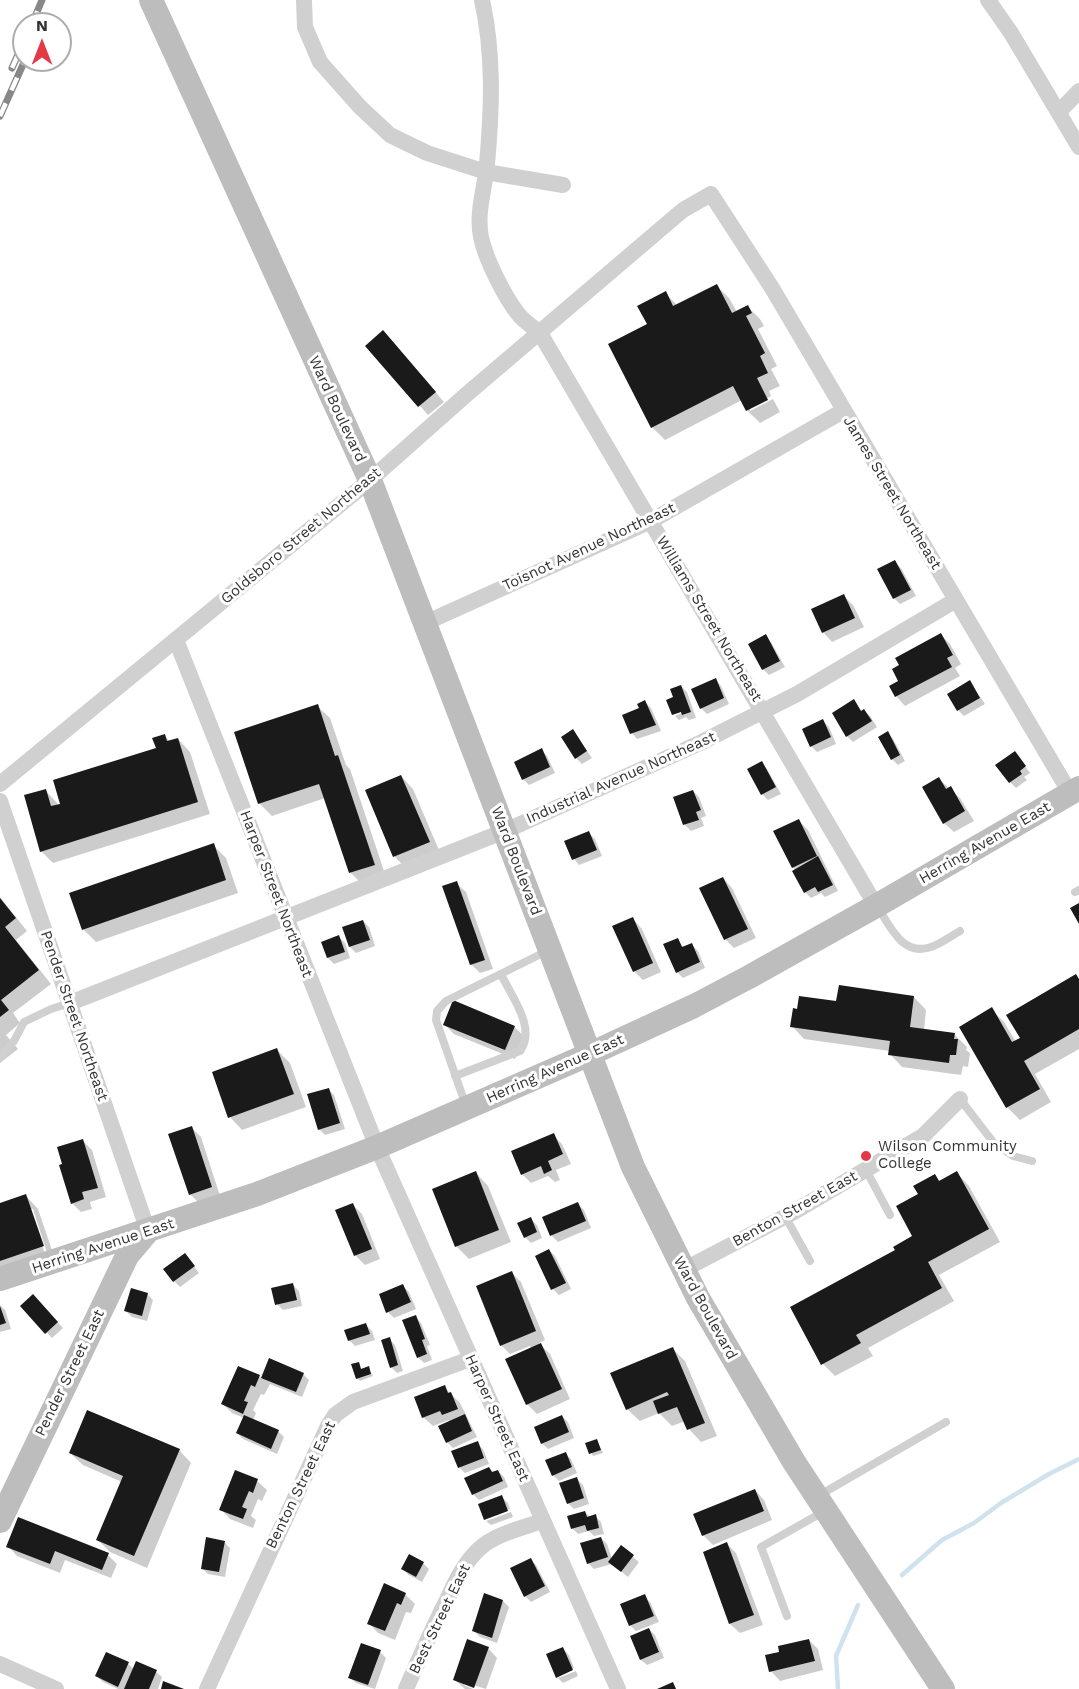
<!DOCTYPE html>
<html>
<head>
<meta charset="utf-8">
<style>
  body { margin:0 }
  #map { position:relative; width:1079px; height:1689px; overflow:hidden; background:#fff; font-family:"Work Sans",sans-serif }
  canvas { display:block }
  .north { position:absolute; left:12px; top:12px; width:60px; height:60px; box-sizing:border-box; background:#fff; border:2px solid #adadad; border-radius:50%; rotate:0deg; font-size:16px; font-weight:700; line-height:24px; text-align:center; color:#333 }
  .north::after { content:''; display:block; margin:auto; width:21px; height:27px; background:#e63946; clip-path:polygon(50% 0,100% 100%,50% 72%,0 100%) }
</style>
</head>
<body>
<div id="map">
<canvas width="1079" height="1689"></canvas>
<div class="north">N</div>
</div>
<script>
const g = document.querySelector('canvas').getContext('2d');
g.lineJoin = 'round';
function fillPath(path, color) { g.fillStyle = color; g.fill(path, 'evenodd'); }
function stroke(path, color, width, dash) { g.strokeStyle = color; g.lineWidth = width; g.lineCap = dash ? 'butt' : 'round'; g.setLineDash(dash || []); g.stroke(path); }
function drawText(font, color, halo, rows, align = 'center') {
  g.font = font + ' "Work Sans",sans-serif'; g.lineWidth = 6; g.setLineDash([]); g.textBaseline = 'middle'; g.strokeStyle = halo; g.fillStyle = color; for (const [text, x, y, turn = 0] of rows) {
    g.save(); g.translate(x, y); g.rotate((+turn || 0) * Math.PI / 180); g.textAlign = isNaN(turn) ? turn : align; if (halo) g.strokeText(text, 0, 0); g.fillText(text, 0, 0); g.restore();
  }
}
const shadow = new Path2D(`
  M717,286l12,12 8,14 11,-5 12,12 4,7 -6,3 19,37 -6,3 9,17 -11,5 2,5 -21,12v3l23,-12 7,13 -20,11 -13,-13 -5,-10 -77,40 -13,-13 -3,-102 16,-32 13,13z
  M393,342l51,60 -16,13 -60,-69z
  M895,562l6,6 15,28 -16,8 -6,-6z
  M844,596l9,9 11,22 -32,15 -9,-10z
  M941,635l9,9 11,20 -6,4 5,8 -55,30 -9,-10 4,-14z
  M765,636l6,6 14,25 -16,8 -6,-6z
  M716,680l5,6 8,18 -22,10 -6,-6z
  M970,682l15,22 -21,12 -6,-6z
  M681,686l6,6 9,26 -7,2 -3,-3 -7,3 -4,-4 13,-6 -15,4 2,-16z
  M853,701l9,11 2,-1 6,5 7,11 -24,15 -6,-6z
  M645,702l6,6 10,23 -24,8 -5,-6z
  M317,706l13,12 16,47 4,4 36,108 -23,8 -13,-13 -25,-74 -53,18 -13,-13z
  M823,721l6,6 7,17 -19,8 -6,-6z
  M573,731l19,27 -10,6 -6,-6z
  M887,733l6,6 12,22 -7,4 -6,-6z
  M165,736l5,6 8,-3 12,13 20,62 -157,49 -12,-12 4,-61 14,15 99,-56z
  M541,750l6,6 8,17 -26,12 -6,-6z
  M1020,759l10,14 -6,4 3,3 -11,8 -6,-6z
  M762,763l5,6 14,25 -13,6 -6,-6z
  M401,776l12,13 28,66 -34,14 -12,-12 -28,-66z
  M939,779l21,19 14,23 -20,11 -10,-9z
  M693,791l6,6 7,19 -5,2 3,8 -13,5 -6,-6 -10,-27z
  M798,820l10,10 30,61 -13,6 -4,-4 -10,5 -6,-6 -12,-25z
  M589,833l6,6 7,17 -23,9 -5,-6z
  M213,845l13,13 12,35 -142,49 -13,-13z
  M723,878l9,10 24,50 -22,10 -9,-9z
  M456,883l10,9 27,77 -13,4 -9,-9z
  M0,897l27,34 -11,9 35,44 -38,29 7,10 -14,12 12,14 -18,14z
  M633,919l9,10 19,43 -18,8 -9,-9z
  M363,921l6,6 6,19 -19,7 -6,-6z
  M339,937l6,6 5,15 -16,6 -6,-6 -5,-16z
  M678,940l6,8 8,-3 6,6 7,17 -22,10 -6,-6z
  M1079,979v70l-44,25 16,28 -31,18 -13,-13 -16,-98 13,13 12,20 6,-4z
  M914,997l12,13 -2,20 30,4 13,13 -1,3 4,3 -2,14 -5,-1 -2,9 -59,-8 -12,-13v-3l-86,-12 -12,-13 7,-16 39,-8z
  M445,1025l69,2 10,9 -9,23 -61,-25z
  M277,1050l13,13 16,44 -64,23 -12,-13z
  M328,1089l6,6 11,34 -20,6 -6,-6z
  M191,1127l10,10 19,59 -21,7 -9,-9z
  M553,1135l9,9 9,20 -15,6 4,10 -5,2 -7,-6 -17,7 -9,-9z
  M83,1141l9,9 14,47 -16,5 2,7 -11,3 -9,-9z
  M476,1173l12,13 23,56 -42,17 -13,-13z
  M957,1173l12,13 31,56 -61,33 15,26 -86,47 5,8 -38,20 -12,-12 74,-114 17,-13 6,-42 15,-19 6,6z
  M26,1196l12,13 17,50 -55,18v-72zM30,1209h3l14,44 -2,1z
  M578,1204l6,6 7,18 -33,14 -6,-6 -8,-18z
  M353,1205l9,9 18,45 -15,6 -9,-9 -19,-45z
  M531,1219l6,6 5,13 -11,5 -6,-6z
  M549,1250l6,6 16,33 -12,6 -6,-6z
  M190,1261l9,12 -19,14 -6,-6z
  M512,1273l9,9 24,58 -6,3 11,11 20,45 -33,15 -10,-10 -20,-44 24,-11 -1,-3 -20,8 -9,-9z
  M293,1285l6,6 3,15 -19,4 -6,-6z
  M403,1286l6,6 7,17 -22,9 -6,-6z
  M147,1294l6,6 -6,21 -15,-4 -6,-6z
  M33,1296l30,32 -11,10 -30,-32z
  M0,1305l5,5 6,19 -11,3z
  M415,1317l6,6 9,22 -3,1 5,14 -8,3 -6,-6z
  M366,1325l6,6 3,9 -20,6 -6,-6z
  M389,1339l6,6 8,26 -6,2 -6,-6z
  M672,1348l13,13 32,75 -16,6 -12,-13 -4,-8 -13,5 -13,-13 -19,8 -13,-12z
  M270,1360l33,14 6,6 -7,17 -32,-13 -6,11 -3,-1 -8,16 3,3 -3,7 25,11 6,6 -7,17 -34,-15 -6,-6 7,-15 -12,-5 -9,-9 36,-28 3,3z
  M358,1364l4,6 6,-2 5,8 -13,5 -3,-3z
  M444,1387l16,16 17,34 -24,11 -6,-6 2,-22 -16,6 -10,-9z
  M562,1416l6,6 6,16 -26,11 -6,-6z
  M597,1440l6,13 -10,3 -6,-12z
  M477,1443l6,6 6,15 -24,9 -6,-6z
  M179,1450l12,13 -44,105 -37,-16 -12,-12 24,-58 -39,-17 -13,-12z
  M565,1453l6,6 6,14 -18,8 -6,-6z
  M489,1468l5,5 4,-2 6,6 4,10 -29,13 -6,-6z
  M236,1472l21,9 10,9 -5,11 -4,-2 -7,17 5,4 -3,8 -23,-9 -9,-10z
  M577,1479l6,6 6,19 -15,5 -6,-6z
  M755,1490l9,10 8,20 -59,25 -10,-10z
  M502,1497l6,6 2,6 -24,9v2l-6,-15z
  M511,1512l2,5 -22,8 -5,-4z
  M585,1512l5,5 5,-1 6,6 3,12 -10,2 -5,-5 -11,3 -6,-6z
  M601,1538l6,6 5,15 9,-12 18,15 -11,15 -16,-13 -18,5 -6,-6z
  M224,1542l6,6 -5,29 -17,-3 -6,-6z
  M727,1544l9,9 27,72 -23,8 -10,-9 -26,-72z
  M8,1546l100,9 9,9 -6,14 -46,-18 -5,13 -43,-17z
  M530,1560l6,5 14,27 -19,10 -6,-6z
  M423,1563l6,6 -7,13 -13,-7 -6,-6z
  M405,1594l10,10 -4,9 -5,-1 -11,28 -17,-7 -9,-10z
  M644,1596l6,6 9,20 -23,9 -6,-6z
  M503,1601l6,6 -12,36 -17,-6 -6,-6z
  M649,1629l6,6 9,23 -17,7 -6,-5z
  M809,1640l9,9 5,21 -43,11 -9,-10 10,-18z
  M488,1648l9,10 -11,31 -22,-7v3l9,4h-8l-10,-9z
  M563,1649l6,6 5,13 -17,7v2z
  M380,1652l6,6 -11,31 -19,-6 -6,-6z
  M136,1663l20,9 6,5 -4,12h-40l-15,-7 -6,-6 31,-12 6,5z
  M576,1671l2,5 -15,7 -5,-5z`);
const stream = new Path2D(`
  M902,1575l40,-35 32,-17 27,-20 48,-29 30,-15
  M838,1689l-2,-33 22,-51`);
const building = new Path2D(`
  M717,284l15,29 16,-8 4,8 -6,3 19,37 -5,3 8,17 -11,5 11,22 -22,11 -13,-25 -82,42 -43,-84 39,-20 -10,-18 29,-15 7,15z
  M383,330l53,62 -18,15 -53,-61z
  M895,560l16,30 -18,9 -16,-30z
  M844,594l11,24 -33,15 -11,-24z
  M941,633l12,22 -6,3 5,9 -57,30 -6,-11 9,-5 -6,-12 7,-4 -4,-7z
  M766,634l14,27 -18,9 -14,-26z
  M716,678l8,20 -24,11 -9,-20z
  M970,680l10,18 -23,13 -10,-17z
  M681,685l10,27 -9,3 -1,-3 -9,3 -6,-15 7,-3 -3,-8z
  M854,699l7,12 3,-2 8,12 -26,16 -14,-24z
  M645,700l11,25 -26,9 -8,-19 17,-7 -2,-4z
  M318,704l17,52 3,-1 37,110 -26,8 -30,-89 -61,20 -24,-72z
  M823,719l8,18 -21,10 -8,-18z
  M573,729l14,22 -12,8 -14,-22z
  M888,731l12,24 -9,5 -13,-23z
  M165,734l2,7 11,-3 20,64 -158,50 -16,-57 22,-6 5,17 9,-2 -7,-24 103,-32 -4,-10z
  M542,748l8,19 -28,13 -8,-18z
  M1015,751l11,15 -6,5 2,3 -13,9 -14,-18z
  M762,761l14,26 -15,8 -14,-26z
  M401,775l29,67 -37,15 -28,-67z
  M939,777l7,12 5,-3 14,25 -22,13 -21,-37z
  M693,790l8,20 -5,2 3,8 -16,5 -10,-28z
  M799,819l18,37 -25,12 -19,-37z
  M589,831l8,19 -25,10 -8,-19z
  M214,843l12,37 -144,50 -13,-37z
  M818,856l15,29 -15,7 -3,-5 -11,6 -12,-22z
  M723,877l25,52 -24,11 -25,-52z
  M457,881l28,79 -15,5 -28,-79z
  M0,898l16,20 -11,9 34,43 -38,30 8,10 -9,7z
  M1079,903v21l-9,-16z
  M633,917l20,46 -20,9 -21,-46z
  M363,920l7,20 -21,7 -7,-20z
  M339,935l6,17 -18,6 -6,-16z
  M678,938l4,9 10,-4 8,19 -24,11 -13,-29z
  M1076,974l3,5v50l-55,32 16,28 -34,19 -47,-81 33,-20 20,35 8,-4 -14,-23z
  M839,985l75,11 -4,31 45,6 -1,6h4l-2,16h-6l-1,8 -61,-8 2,-14 -100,-14 3,-19 4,1 2,-13 37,5z
  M453,1000l62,26 -10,24 -62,-25z
  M277,1048l17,46 -66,24 -16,-46z
  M329,1088l11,35 -22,7 -11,-36z
  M192,1126l20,61 -23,8 -21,-61z
  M554,1133l9,21 -15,7 4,9 -8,4 -3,-8 -20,9 -10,-24z
  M83,1139l15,49 -16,4 2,7 -13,5 -12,-39 3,-1 -5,-17z
  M476,1171l23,59 -44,17 -23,-58z
  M957,1171l32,58 -61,33 14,26 -86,47 5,8 -40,22 -31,-58 105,-57 -2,-3 19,-11 -16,-30 22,-12 -5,-8 22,-12 4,7z
  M26,1194l18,52 -44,15v-58z
  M578,1202l8,19 -36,15 -8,-19z
  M353,1203l19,46 -18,7 -19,-46z
  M531,1217l6,15 -13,6 -7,-15z
  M549,1249l17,34 -15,7 -16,-34z
  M185,1253l10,13 -22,16 -10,-13z
  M512,1271l24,60 -36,15 -24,-60z
  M293,1283l4,17 -22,5 -4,-17z
  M403,1284l8,18 -25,11 -7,-19z
  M131,1288l17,5 -6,23 -18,-5z
  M33,1294l25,28 -13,12 -25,-28z
  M0,1306l6,17 -6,2z
  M416,1315l9,24 -3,1 5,14 -10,4 -15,-38z
  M366,1323l4,11 -22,7 -4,-11z
  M390,1337l8,28 -8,3 -9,-28z
  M541,1343l21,46 -36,16 -21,-46z
  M673,1347l32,76 -18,7 -10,-23 -19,7 -5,-13 16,-6 -2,-3 -41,18 -16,-37z
  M269,1358l35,15 -8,19 -35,-14z
  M359,1362l2,7 8,-3 2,8 -15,5 -5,-15z
  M238,1366l22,9 -5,12 -4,-2 -7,16 4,1 -5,12 -22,-10z
  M445,1385l3,8 3,-1 7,17 -16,6 -2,-4 -18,7 -8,-21z
  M87,1410l93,39 -46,107 -38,-16 27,-64 -54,-23z
  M465,1414l7,17 -26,12 -8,-17z
  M244,1415l35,15 -8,19 -35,-16z
  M562,1415l7,17 -28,12 -7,-17z
  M597,1439l4,11 -12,4 -4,-11z
  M478,1441l6,17 -26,10 -7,-17z
  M566,1452l6,15 -20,9 -7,-16z
  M489,1467l3,5 6,-2 5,11 -31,14 -8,-17z
  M235,1470l23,9 -5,14 -4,-2 -7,16 5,2 -4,10 -24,-9z
  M577,1477l7,21 -17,6 -8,-21z
  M755,1489l9,22 -62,25 -9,-22z
  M502,1495l6,16 -24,9 -6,-16z
  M585,1511l2,6 9,-3 3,14 -12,3 -2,-6 -14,4 -4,-13z
  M18,1517l91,36 -7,17 -47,-19 -5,13 -44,-17z
  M206,1537l19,4 -6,31 -18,-3z
  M601,1537l7,20 -21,7 -7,-21z
  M727,1542l27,73 -25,9 -26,-72z
  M621,1545l13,10 -13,17 -13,-10z
  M409,1554l15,8 -8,15 -15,-8z
  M531,1558l14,28 -21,11 -14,-29z
  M384,1583l22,10 -5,12 -4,-2 -12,28 -18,-7z
  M484,1593l19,7 -11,38 -20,-7z
  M645,1594l9,22 -25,10 -9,-22z
  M649,1628l10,24 -19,8 -10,-24z
  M467,1639l22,8 -15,41 -21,-8z
  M809,1639l6,22 -46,11 -4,-17 14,-3 -1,-6z
  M361,1643l20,7 -13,35 -20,-7z
  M563,1647l10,23 -17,8 -10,-24z
  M106,1652l23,10 -11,25 -23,-11z
  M136,1661l21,9 -8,19h-25z
  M163,1681l21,8h-23z
  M673,1682l3,7h-19z`);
const lane = new Path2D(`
  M1075,892l4,-2
  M877,906c13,20 25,51 54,41 10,-3 20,-11 29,-16
  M0,1057l14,-16 10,-19 27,-13 19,-6
  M455,1076l65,-25c17,-23 -9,-55 -19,-77
  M960,1099l33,43 20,14 19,5
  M466,1106l-30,-86 1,-9 9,-10 101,-50
  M866,1170l24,45
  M785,1216l25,45
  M818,1496l128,-74
  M787,1616l-26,-69 62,-35`);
const street = new Path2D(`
  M304,0l1,27 15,35 40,45 30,28 37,18 59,19 77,13
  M482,0c12,54 10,109 5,164 -2,25 -11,48 -6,73 4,21 24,61 38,78 6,7 14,12 21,18l336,573
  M988,0l23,33 68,114
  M1059,112l20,-21
  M425,623l226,-102 192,-110
  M176,640l201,507 241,542
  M0,784l370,-304 97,-86 216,-184 28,-16 61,94 298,505
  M0,801l148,430
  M70,1003l435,-172 195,-88 97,-49 159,-94
  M683,1270l109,-57 131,-77 37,-37
  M0,1664l56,25
  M207,1689l121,-263 7,-11 18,-13 117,-43
  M406,1689c13,-30 26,-60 41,-89 8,-18 17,-37 32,-51 16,-15 43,-21 63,-28`);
const secondary = new Path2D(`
  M151,0l219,480 263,687 65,131 96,164 149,227
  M0,1279l257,-85 120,-47 213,-93 104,-48 55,-29 127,-71 203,-118
  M0,1521l127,-265 21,-25`);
const rail = new Path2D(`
  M32,24l10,-24
  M12,68l12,-27
  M0,116l25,-56`);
const markers = [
  [866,1156,6,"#e63946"]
];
const streetNames = [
  ["Ward Boulevard",337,409,65],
  ["James Street Northeast",892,493,59],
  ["Goldsboro Street Northeast",301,536,-40],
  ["Toisnot Avenue Northeast",589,547,-25],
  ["Williams Street Northeast",709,619,59],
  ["Industrial Avenue Northeast",621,778,-24],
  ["Herring Avenue East",985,843,-30],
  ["Ward Boulevard",516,861,69],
  ["Harper Street Northeast",276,894,69],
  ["Pender Street Northeast",74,1016,71],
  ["Herring Avenue East",555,1069,-24],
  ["Benton Street East",795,1209,-29],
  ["Herring Avenue East",103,1246,-18],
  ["Ward Boulevard",705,1308,61],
  ["Pender Street East",70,1373,-64],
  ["Harper Street East",497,1418,66],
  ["Benton Street East",301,1485,-64],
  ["Best Street East",440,1619,-64]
];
const poiNames = [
  ["Wilson Community",878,1147],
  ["College",878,1164]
];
fillPath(shadow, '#0003');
stroke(stream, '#cfe2ee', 4.5);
fillPath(building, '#1a1a1a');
stroke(lane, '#d0d0d0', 8);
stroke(street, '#d0d0d0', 16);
stroke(secondary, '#bdbdbd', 24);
stroke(rail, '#888', 7);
stroke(rail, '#fff', 4.5, [14]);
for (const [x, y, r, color] of markers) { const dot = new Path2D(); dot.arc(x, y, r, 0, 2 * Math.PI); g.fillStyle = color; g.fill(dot); stroke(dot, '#fff', 2); }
drawText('15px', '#333', '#fff', streetNames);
drawText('15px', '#333', '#fff', poiNames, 'left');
</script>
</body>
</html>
